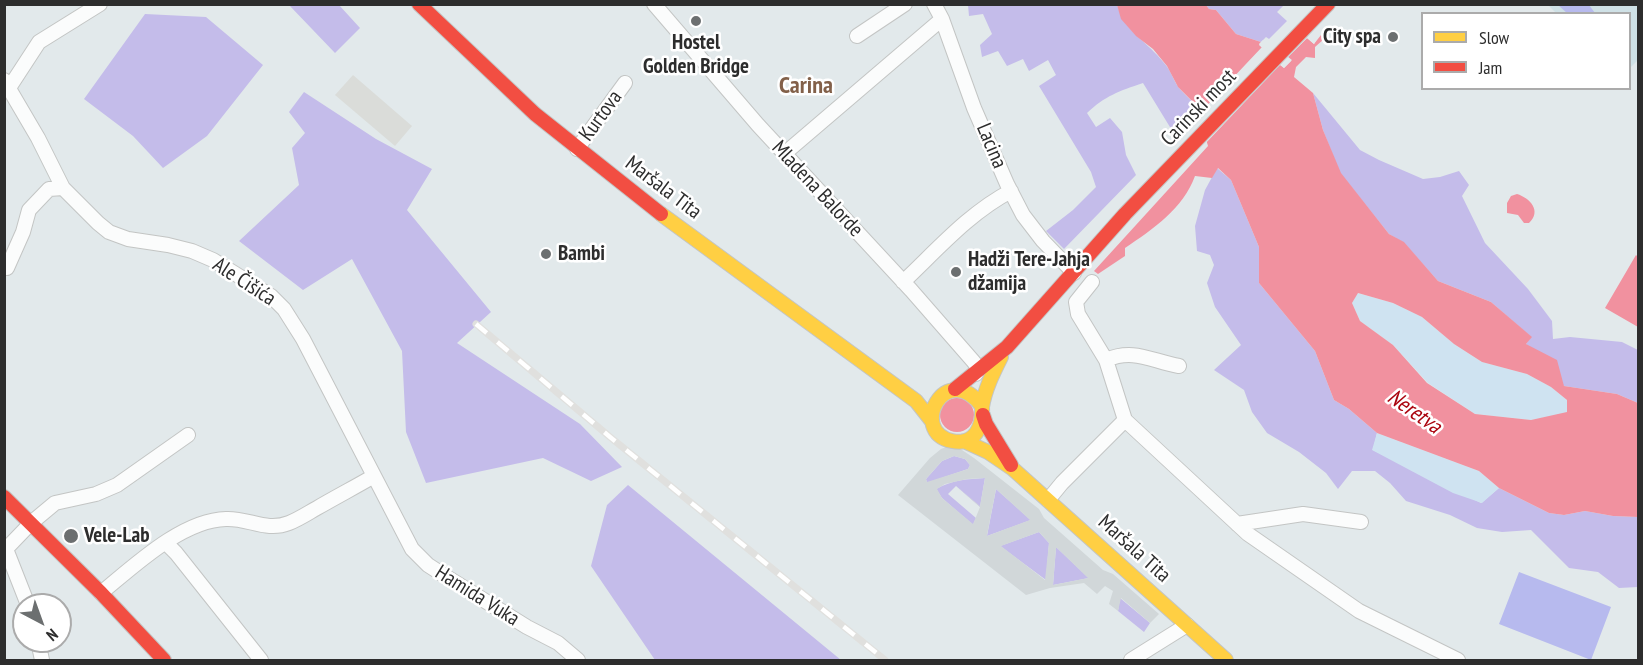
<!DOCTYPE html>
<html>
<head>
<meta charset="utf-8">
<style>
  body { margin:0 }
  #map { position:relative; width:1643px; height:665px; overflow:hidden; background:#e2e9eb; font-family:"PT Sans Narrow",sans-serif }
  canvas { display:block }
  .frame { position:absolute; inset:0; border:6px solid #2d2d2d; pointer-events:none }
  .legend { position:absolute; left:1421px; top:12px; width:210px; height:78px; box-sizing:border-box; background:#fff; border:2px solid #ababab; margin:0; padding:8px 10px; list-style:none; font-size:18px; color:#2d2d2d }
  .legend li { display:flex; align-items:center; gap:12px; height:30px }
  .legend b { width:30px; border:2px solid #ababab }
  .north { position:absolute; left:12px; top:593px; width:60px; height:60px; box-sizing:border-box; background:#fff; border:2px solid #ababab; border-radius:50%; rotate:139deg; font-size:16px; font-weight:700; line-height:24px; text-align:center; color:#2d2d2d }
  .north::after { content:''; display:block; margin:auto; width:21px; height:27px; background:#6c6f70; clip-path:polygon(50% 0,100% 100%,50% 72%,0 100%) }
</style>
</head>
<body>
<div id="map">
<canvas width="1643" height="665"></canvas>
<div class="frame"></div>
<ul class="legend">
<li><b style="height:8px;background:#ffcf43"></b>Slow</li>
<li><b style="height:8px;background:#f24e42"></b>Jam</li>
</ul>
<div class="north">N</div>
</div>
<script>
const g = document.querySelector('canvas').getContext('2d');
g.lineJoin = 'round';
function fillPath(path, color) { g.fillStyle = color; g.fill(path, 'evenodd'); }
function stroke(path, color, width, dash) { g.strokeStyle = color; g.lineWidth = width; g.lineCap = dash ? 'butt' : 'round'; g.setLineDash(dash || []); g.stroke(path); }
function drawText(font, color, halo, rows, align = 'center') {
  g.font = font + ' "PT Sans Narrow",sans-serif'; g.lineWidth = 5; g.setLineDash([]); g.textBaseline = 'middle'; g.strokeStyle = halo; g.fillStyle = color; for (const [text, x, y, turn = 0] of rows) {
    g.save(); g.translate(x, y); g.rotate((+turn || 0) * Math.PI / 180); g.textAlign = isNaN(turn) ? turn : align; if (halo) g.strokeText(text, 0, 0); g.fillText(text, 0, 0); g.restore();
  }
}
const industrial = new Path2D(`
  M353,75l59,51 -17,20 -60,-51z`);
const education = new Path2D(`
  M1548,5h90v55l-8,8v-54l-74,-1z`);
const green = new Path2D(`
  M289,5h50l21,23 -25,25z
  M968,5h149c9,28 30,36 47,58 7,7 9,17 15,25 5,6 11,11 17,17l-23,27 -30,-49c-24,8 -38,13 -56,30l9,14 14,-9 12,14 4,23 10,20 -72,74 -18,-18 27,-21 23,-23 -5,-15 -52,-86 17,-11 -8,-15 -19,11 -6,-12 -16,7 -9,-15 -16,6 -2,-12 12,-11 -9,-20 -14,2z
  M1206,5h78l-7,7 10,9 -18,18 -3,-2 -5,5 -25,-8 -20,-24 -7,-1z
  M145,14l61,3 57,48 -56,71 -44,32 -30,-32 -49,-37z
  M304,92l72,47 56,30 -25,41 84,102 -34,31 123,81 42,43 -31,14 -48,-23 -117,25 -20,-51 -4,-81 -50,-92 -49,31 -64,-49 60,-56 -7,-37 13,-15 -16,-21z
  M1313,93l47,57 19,10 44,19 17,-2 19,-6 10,14 -7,11 23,47 43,46 24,32 1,18 17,-2 52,5 16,8v53l-21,-9 -53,-8 -38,-42 5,-7 -40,-35 -53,-21 -34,-38 -15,-9 -49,-61 -17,-43z
  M1217,168l14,12 28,67v36l56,68 19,49 15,9 28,24 -4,17 108,53 18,-15 50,25 15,2 21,-4 28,5 25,1v70l-19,1 -21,-16 -29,-4 -38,-38 -29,2 -25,-4 -27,-13 -44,-14 -16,-18 -15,-12h-23l-14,18 -12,-16 -27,-21 -32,-19 -15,-21 -8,-22 -30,-20 27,-25 -26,-38 -8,-24 7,-18 -4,-10 -13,-4 -2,-25 10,-36z
  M954,456l11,3 5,6 -2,4 -41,14 -1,-4 16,-18z
  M985,478l-5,29 -24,-21 -8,8 28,24 -3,7 -31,-27 -6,-9c16,-9 31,-10 49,-11z
  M628,485l213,175h-186l-64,-94 16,-61z
  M996,489l35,31 -44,16z
  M1039,532l10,11 -3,37 -46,-34z
  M1056,547l33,31 -36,7z
  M1120,598l30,25 -6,9 -26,-21z`);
const sand = new Path2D(`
  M1357,293l36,10 29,14 32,27 28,18 45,12 24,13 16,13 1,13 -37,7 -56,-6 -47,-31 -35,-38 -33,-24 -8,-18z
  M1377,433l102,38 20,17 -17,15 -29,-10 -81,-43z`);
const pitch = new Path2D(`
  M1558,5h31l6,8h-28z
  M1519,572l92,35 -20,53 -92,-36z`);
const plaza = new Path2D(`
  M949,446l10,2 15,10 65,51 5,9 59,52 10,4 46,40 -9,9 -29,-25 -3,13 -9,-7 4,-13 -8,-5 -8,8 -13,-11 -34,5 -24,7 -128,-100 32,-37 11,-9zM954,456l11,3 5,6 -2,4 -41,13 -1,-3 16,-18zM985,478l-5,28 -24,-20 24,21 -4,10 -28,-23 28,23 -3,7 -31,-26 -5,-9 8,-5 22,-5zM996,489l34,31 -43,16v-1zM1039,532l10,11 -4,37 -44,-34zM1056,548h1l31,30 -35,7z`);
const water = new Path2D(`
  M1117,5h89l3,4 7,1 20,24 25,8 -2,3 25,23 7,-7 -3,-4 19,-19 7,6 7,-9 3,4 -9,8v11l-9,-1 -10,10 -2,10 19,16 10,37 18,43 48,61 15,8 34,39 53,21 41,35 -6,7 31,16 7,26 53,8 21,9v114l-25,-1 -28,-5 -21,4 -15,-2 -50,-25 -20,-17 -102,-38 -28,-24 -15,-9 -19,-49 -56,-68v-36l-28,-67 -13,-12 -6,10 -17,-2c-12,33 -42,53 -70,72v8l-27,18 -4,-3 114,-125 -12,-41 -18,-18 -11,-21 -14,-17 -17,-13 -15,-17zM1358,293l35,10 29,14 32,27 28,18 45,12 24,13 16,13v12l-36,8 -56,-6 -48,-31 -34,-38 -33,-24 -8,-18z
  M1517,194c13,4 25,17 12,29h-5l-6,-8 -11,-2v-10l4,-7z
  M1636,255l2,2v70l-33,-19z
  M940 415a17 17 0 1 1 34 0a17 17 0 1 1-34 0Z`);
const pier = new Path2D(`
  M1308,35l5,5 5,-4 -4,8 -7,-6 -19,19 4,3 -8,8 -4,-3 -76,80 -8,-28 66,-70 -3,-3 4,-4v4l21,20 3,-4 -2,-2z`);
const street = new Path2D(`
  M654,4l104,121 153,165 62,71 4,5 -1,8
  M934,4l8,15 32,89 33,76 16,31 20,26 31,32
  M857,36l48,-32
  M4,80l34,58 25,50 35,35 11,9 19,7 40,6 24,6 21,9 58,36 13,13 19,30 109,210 16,16 17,11 82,51 31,16 20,17
  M9,88l30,-46 61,-38
  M577,149l48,-66
  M784,154l158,-135
  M7,268l16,-36 6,-22 20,-21 14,-1
  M903,282c34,-32 66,-69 108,-91
  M1092,282l-16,20 2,12 28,46 19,60 123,114 111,77 99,49
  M1106,360c28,-12 45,1 73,6
  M1048,500l14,-17 63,-63
  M1237,524l66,-10 58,8
  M166,543l10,10 85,107
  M6,549l25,-26 24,-20 41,-9 21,-9 71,-50
  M6,549l22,56
  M101,593c33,-27 81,-73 125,-74 23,-1 40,13 63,4 10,-4 19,-10 28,-15 19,-11 38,-21 57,-32
  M38,641l4,19
  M1131,660l56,-35`);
const slow = new Path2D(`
  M661,214l255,187 15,19
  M982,406c-37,-48 -74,26 -30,35 24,5 31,-16 30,-34 3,-18 11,-34 19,-50
  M964,441l24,11 25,17 213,191`);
const jam = new Path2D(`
  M419,4l116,110 126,100
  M955,389l52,-42 118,-133 203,-210
  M983,415l3,9 25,41
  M4,497l97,96 63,67`);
const rail = new Path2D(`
  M476,324l134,113 275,223`);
const markers = [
  [696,21,6,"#6c6f70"],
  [1393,37,6,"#6c6f70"],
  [546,254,6,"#6c6f70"],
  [956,272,6,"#6c6f70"],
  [71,536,8,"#6c6f70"]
];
const poiNames = [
  ["City spa",1381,37,"right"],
  ["Hostel",696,43,"center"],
  ["Golden Bridge",696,67,"center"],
  ["Bambi",558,254],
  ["Hadži Tere-Jahja",968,260],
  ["džamija",968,284],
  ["Vele-Lab",84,536]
];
const streetNames = [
  ["Carinski most",1199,108,-46],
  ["Kurtova",601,116,-54],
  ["Lacina",991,146,67],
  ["Maršala Tita",663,188,37],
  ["Mladena Balorde",817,189,47],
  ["Ale Čišića",244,282,33],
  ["Maršala Tita",1134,549,42],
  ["Hamida Vuka",477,596,32]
];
const waterNames = [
  ["Neretva",1414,412,35]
];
const quarterNames = [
  ["Carina",806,86]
];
fillPath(industrial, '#dadcd9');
fillPath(education, '#cfe1e6');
fillPath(green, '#c4bcea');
fillPath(sand, '#cfe3f1');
fillPath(pitch, '#b7baee');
fillPath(plaza, '#d1d7d9');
fillPath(water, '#f1919f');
fillPath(pier, '#e2e9eb');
stroke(street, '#c3c5c4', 16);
stroke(slow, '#c3c5c4', 16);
stroke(jam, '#c3c5c4', 16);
stroke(street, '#fbfcfc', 14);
stroke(slow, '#ffcf43', 14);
stroke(jam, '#f24e42', 14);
stroke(rail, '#e0e0de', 7);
stroke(rail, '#fff', 4.5, [14]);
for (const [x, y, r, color] of markers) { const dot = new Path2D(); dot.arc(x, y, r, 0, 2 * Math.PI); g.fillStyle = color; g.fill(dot); stroke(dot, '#fff', 2); }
drawText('bold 21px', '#2d2d2d', '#fff', poiNames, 'left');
drawText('21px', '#2d2d2d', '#fff', streetNames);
drawText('italic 22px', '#aa040e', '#fff', waterNames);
drawText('bold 24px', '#826049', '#fff', quarterNames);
</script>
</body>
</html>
